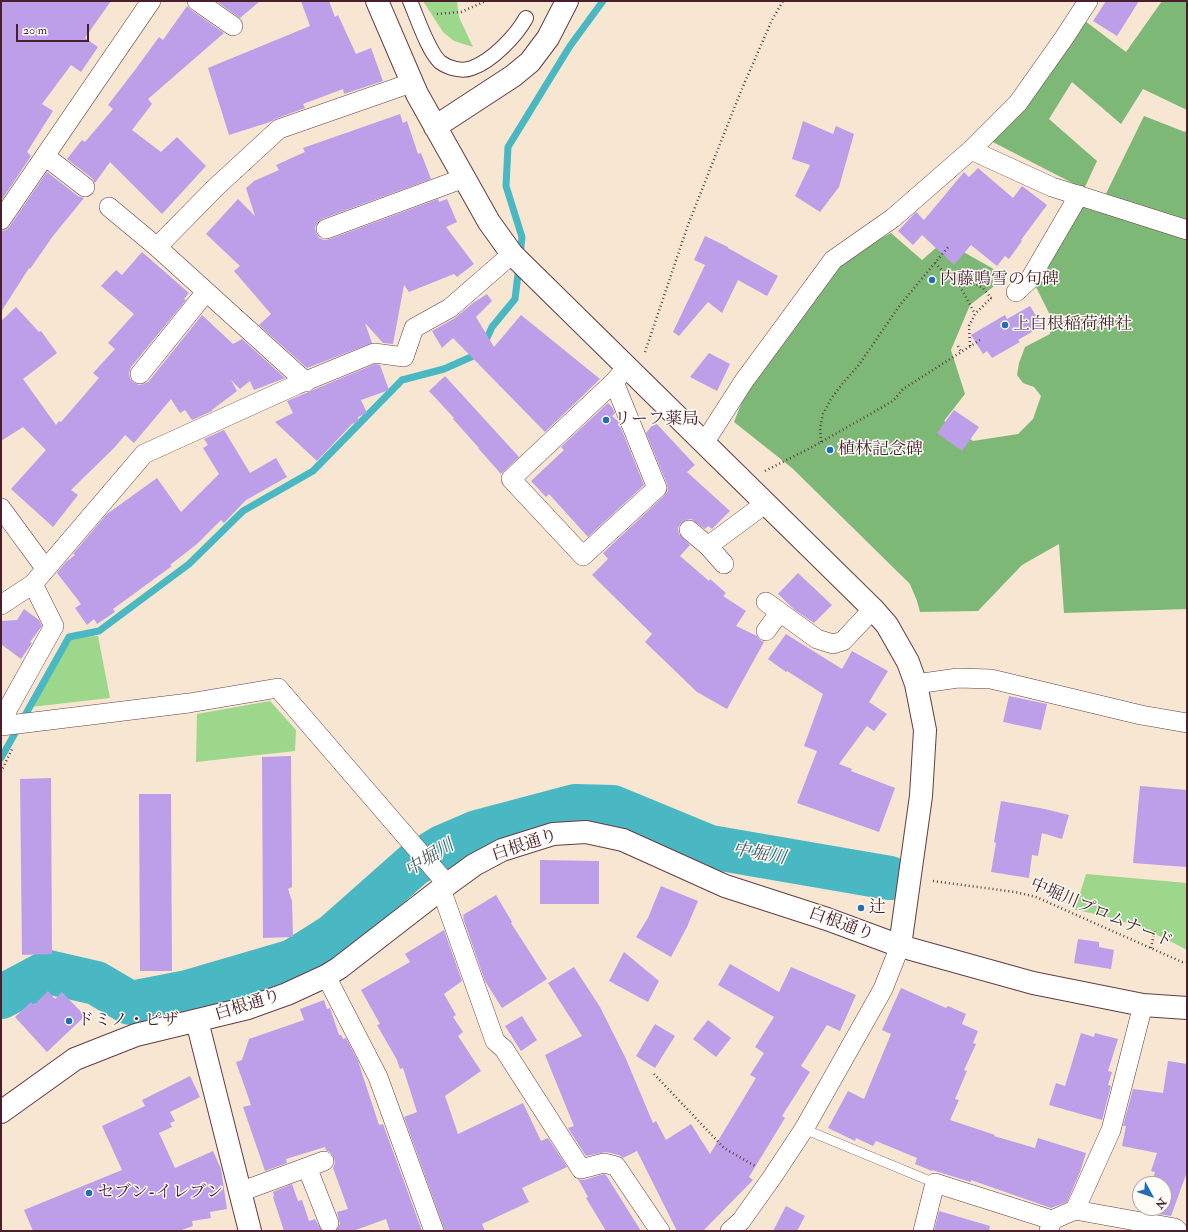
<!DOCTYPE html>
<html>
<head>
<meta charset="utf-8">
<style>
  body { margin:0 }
  #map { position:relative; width:1188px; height:1232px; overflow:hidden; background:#f7e6d2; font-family:"IM FELL Double Pica",serif }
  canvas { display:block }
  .frame { position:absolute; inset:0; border:2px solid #4a1f2b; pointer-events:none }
  .north { position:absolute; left:1132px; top:1176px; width:40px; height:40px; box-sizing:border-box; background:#fdfcf7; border:1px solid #b5a4a5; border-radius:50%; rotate:130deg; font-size:11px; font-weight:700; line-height:16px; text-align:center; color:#4a1f2b }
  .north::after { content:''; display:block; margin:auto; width:14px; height:18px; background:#1f6fb2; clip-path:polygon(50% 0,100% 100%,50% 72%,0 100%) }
  .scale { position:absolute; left:16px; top:24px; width:73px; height:18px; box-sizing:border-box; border:2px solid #4a1f2b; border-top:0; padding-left:5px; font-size:12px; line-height:14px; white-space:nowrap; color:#4a1f2b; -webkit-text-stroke:3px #fdfcf7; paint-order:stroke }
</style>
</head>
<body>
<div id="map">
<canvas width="1188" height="1232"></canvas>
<div class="frame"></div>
<div class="north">N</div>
<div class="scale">20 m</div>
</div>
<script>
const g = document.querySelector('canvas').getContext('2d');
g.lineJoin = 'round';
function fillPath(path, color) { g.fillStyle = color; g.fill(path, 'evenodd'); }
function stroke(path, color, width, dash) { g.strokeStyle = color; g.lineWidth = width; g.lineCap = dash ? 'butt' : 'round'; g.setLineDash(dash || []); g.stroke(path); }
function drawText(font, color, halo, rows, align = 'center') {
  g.font = font + ' "IM FELL Double Pica","Noto Serif JP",serif'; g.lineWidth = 3; g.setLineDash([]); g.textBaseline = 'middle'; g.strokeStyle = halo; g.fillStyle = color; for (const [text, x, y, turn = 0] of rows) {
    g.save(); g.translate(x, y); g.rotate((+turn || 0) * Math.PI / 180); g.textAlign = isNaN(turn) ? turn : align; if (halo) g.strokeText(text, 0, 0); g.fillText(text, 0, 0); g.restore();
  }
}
const green = new Path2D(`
  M423,1h34l2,16 14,30 -19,-6 -11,-9z
  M98,636l12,62 -79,9 42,-70z
  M270,701l26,29 -1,21 -99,11 1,-48z
  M1086,874l101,9v67c-35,-19 -72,-34 -112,-40z`);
const forest = new Path2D(`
  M1162,1h25v109l-44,-21 -22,35 -49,-42 -23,37 48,42 -13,28 -97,-50 98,-118 41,31z
  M1144,116l41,16 2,-3v480l-123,4 -5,-69 -37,21 -44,46 -58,1 -3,-11 -7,-17 -118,-116 -58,-46 15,-38 88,-122 54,-29 31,27 22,-19 55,31 -1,11 -28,22 -19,45 14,44 -21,27 29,20 45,-7 15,-15 8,-23 -7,-9 -11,-4 -6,-8 2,-12 6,-16 25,-13 2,-15 -17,-34 45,-79 17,6z`);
const stream = new Path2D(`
  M520,256l2,-19 -16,-51 2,-39 62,-101 33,-45
  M1,758l68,-121 30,-6 90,-67 54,-53 70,-40 89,-91 42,-11 36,-16 12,-26 23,-28 4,-33`);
const river = new Path2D(`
  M1,997l47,-25 48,11 34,20 57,-11 106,-31 41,-26 79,-70 29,-18 35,-15 98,-26 38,1 97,40 180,31`);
const building = new Path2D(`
  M1,1h110l-26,37 13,9 -17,25 -10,-7 -29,39 11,7 -26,41 4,4 -30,45z
  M216,1h44l-20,17z
  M301,1h28l6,16 3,-2 18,39 15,-6 12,33 -39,13 -1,-5 -40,15 2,4 -30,11 -5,3 -41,13 -21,-67 102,-42z
  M1106,1h33l-22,35 -24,-15z
  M187,6l4,4 33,23 -76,66 4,5 -20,26 29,22 16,-15 29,29 -44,48 -52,-52 -15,21 -3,-5 -25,-19 15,-19 3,2 28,-33 -5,-4 27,-35 24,-33 4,3z
  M400,114l3,9 4,-2 11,33 3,-1 10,26 -109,40 -4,3 -3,5 1,6 3,5 5,2 6,-1 108,-40 1,3 8,-3 10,23 -11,5 28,37 -17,13 -3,-3 -45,18 -5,-7 -11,59 -10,-1 -18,-20 7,20 -65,25 -48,-43 12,-11 -37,-43 6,-5 -34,-32 32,-35 17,17 -9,-28 8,-7 25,-11 -3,-5 29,-13 -2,-4z
  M803,121l30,13 3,-8 18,8 -15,53 -19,25 -25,-16 15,-31 -18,-6z
  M978,168l35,30 9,-12 25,19 -26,35 1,1 -13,18 -4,-3 -8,10 -26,-21 -17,20 -32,-30 -9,10 -15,-14 18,-19 8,8 40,-48 5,5z
  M47,172l31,24 6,2 -31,38 -23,33 -1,-1 -28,44v-81l5,-1 4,-4z
  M705,236l23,11v1l50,28 -11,20 -29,-16 -16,33 -14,-11 -29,34 -6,-4 32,-67 -11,-5z
  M142,252l47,41 -5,6 2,1 -55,67 -2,6 1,5 3,4 6,3 5,-1 5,-3 53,-66 31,29 9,-5 43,39 -31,12 -4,-9 -10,8 -9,-9 6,11 -25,19v1l-20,9 -7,-10 -5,3 -9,-14 -37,44 -9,-8 -10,12 -44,43 7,5 -25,32 -42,-38 35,-39 -23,-23 -22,14v-120l15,-14 23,25 2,-1 16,22 -34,26 33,46 3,-4 2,1 38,-44 -6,-5 22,-24 -7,-6 26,-29 -33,-28 15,-16 6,5z
  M487,294l5,7 -16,16 18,30 27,-32 79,64 -55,53 -92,-94 -11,10 -10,-17 23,-13 18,-15z
  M1030,306l12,20 -24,14 2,2 -28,16 -5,-7 -4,3 -12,-19 34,-20 2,4z
  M709,353l21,11 -13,27 -27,-14z
  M375,364l5,1 9,25 -28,10 6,13 -9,4 1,4 -7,3 -35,37 -42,-39 18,-9 -6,-12z
  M445,376l74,81 -18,17 -23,-26h1l-26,-29 1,-1 -25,-27z
  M608,403l4,4 3,6 -3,3 6,5 26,64 -56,52 -39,-43 -3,3 -15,-16 33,-31 -3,-3z
  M954,410l25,17 -17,24 -25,-18z
  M655,422l40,43 -8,7 43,39 -18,18 -4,-3 -3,3 -14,-10 -5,1 -5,3 -3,5 1,6 11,11 -10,11 29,25 1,-2 16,14 -3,3 23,15 -10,15 21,10 3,4 4,2 -37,67 -30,-17 -52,-50 7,-8 -60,-59 16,-16 -5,-6 61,-57 4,-5 -1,-7 -21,-51z
  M224,430l26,43 26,-15 11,19 -41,23 -22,23 -3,-3 -24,24 -27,21 2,1 -59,43 2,3 -18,12 -3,-5 -7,6 -12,-17 6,-4 -24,-31 9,-11 9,-7 -2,-1 34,-40 50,-36 24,34 38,-38 -16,-26 5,-3 -4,-6z
  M798,573l34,32 -18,18 -19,-13 -17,-16z
  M24,609l15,11 3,6 -12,16 2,1 -11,16 -20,-15v-23l16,-1z
  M786,634l56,35 10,-18 36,20 -19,31 18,12 -13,17 -7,-5 -28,38 13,5 -1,2 44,17 -16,44 -82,-29 20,-52 -13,-5 19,-52 -36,-23 -1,1 -18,-13z
  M1009,696l38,8 -6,26 -38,-8z
  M291,756l1,131 -4,2 4,12 1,36 -30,1 -1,-181z
  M51,778l1,176 -30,1 -2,-176z
  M1140,786l47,4v63l-1,14 -53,-4z
  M139,794h32l1,177h-32z
  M1001,801l44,8 24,6 -7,24 -20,-6 -4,23 -6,-1 -3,23 -38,-6 5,-29 -2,-1z
  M540,860l59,1v43h-59z
  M661,886l37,15 -11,26 -16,30 -35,-20 12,-19z
  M496,895l16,27 -1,1 36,56 -45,29 -17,-27 -22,-63 1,-1 -1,-2z
  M444,930l18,51 -18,13 12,21 -3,2 10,15 -5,4 23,35 -36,25 13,38 65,-31 18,38 7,-3 19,29 -45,21 7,14 -47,22 3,7h-40l-41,-114 13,-5 -14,-44 -3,1 -3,-9 -20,-35 3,-1 -19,-34 49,-28 -5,-8z
  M1078,939l21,3v5l15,3 -3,19 -37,-6z
  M624,952l35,29 -11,21 -39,-21z
  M730,964l49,28 12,-25 65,28 -16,36 -13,-6 -26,41 9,6 -28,44 3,2 -36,59 4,3 -50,51h-26l-40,-80 -14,7 -4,-3 -13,-3 -20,4 -18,-28 6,-2 -29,-71 37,-19 -34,-53 26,-16 26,40 26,52 27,64 3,-2 10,19 25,-16 19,30 46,-76 -6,-3 14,-22 -9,-6 19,-30 -56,-32z
  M901,988l45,20 2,-2 18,8 -4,10 16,7 -5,12 3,1 -12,26 3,1 -12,28 4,1 -9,20 45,15 -1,1 41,12 3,-10 48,15 -6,19 -13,30 -16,6 -80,-28v2l-39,-12v1l-17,-7 2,-6 -41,-17 -3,5 -17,-8 -1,3 -27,-13 20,-37 16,8 27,-65 -9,-4z
  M48,991l7,8 7,-7 23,24 -38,36 -32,-35 16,-15 3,3z
  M324,1000l3,9 3,-1 9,27h2l2,4 3,-1 12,23 21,64 4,-1 39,107h-32l-4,-12 -33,12h-17l4,-7 -3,-12 11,-3 -15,-41 2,-5 -1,-5 -3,-5 -5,-3 -1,-3 -39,12 1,4 -22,8 -22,-64 8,-2 -15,-43 6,-2 7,-21 55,-19 -4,-11z
  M522,1016l15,24 -16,11 -16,-25z
  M708,1020l23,18 -15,19 -23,-18z
  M655,1024l20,12 -20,32 -19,-12z
  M1081,1033l13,4 1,-4 23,6 -10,32 4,1 -4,13 3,1 -9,34 -53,-15 7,-22 9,3z
  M1168,1061l19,3v108l-16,44 -19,-3 1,-5h11v-24h-13l4,-12 -4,-1 6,-18 -35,-7 4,-20h-3l10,-37 30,4z
  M190,1076l10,21 -30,15 5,9 -5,2 2,4 -13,6 16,35 38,-17 8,18 6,40 -17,3 1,6 -19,3 1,5 -14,5h-146l-9,-21 98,-40 -20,-44 43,-20 -3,-6z
  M604,1174l2,1 35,56h-35l-20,-33 2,-1 -10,-18 6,1z
  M292,1184l6,17 4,-1 7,21 6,-2 7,12h-38l-11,-34 1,-1 -1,-4z
  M786,1206l19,10 -8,15h-24z
  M939,1211l51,15 -1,5h-55z`);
const path = new Path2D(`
  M437,14l24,-2 25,-11
  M935,263l12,12 25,7 11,6 8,10 3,-1
  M956,279l19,35
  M958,346l3,6
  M970,346l-1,-20 6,-12 16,-16
  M645,352l43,-127 53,-134 31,-71 11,-19
  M821,442l-1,-14 3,-14 8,-15 11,-15 16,-18 42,-61 49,-59
  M765,471l51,-26 77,-44 10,-12 77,-49
  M1,772l12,-25
  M933,881l82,11 21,5 146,65h5
  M1151,948l4,-19
  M654,1074l70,74 31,18`);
const service = new Path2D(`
  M804,1129l131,54`);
const pedestrian = new Path2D(`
  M410,1c7,16 18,50 30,61 8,6 22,10 32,6 20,-7 44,-32 54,-50`);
const minor = new Path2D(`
  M197,1l36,25
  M971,150l81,37 135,43
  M45,156l40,31
  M109,207l48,40 149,135
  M1,220l150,-219
  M326,229l138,-51
  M157,247l59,-60 63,-58 132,-46
  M1016,292l14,-13 49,-84
  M140,374l66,-82
  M614,382l43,106 -74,68 -72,-77 103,-97 13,-15
  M704,443l40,-62 89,-121 60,-42 78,-68 47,-47 46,-65 24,-37
  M1,508l44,60
  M689,530l19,16 16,18
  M708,546l58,-43
  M766,602l51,37 16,5 10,-3 30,-32
  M1,605l32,-21 111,-130 152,-69 78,-32 30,4 10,-29 36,-20 62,-54
  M766,631l13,-18
  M916,684l42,-6 33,1 150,36 46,8
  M1,721l53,-95 -21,-42
  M1,726l188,-23 89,-15 169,196
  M441,889l54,152 9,8 77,120 23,-6 12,3 44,65
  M326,976l52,101 56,154
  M307,1167l22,56
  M240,1192l84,-31
  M1075,1210l100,18 3,3
  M1052,1220l23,-10 36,-80 32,-125
  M730,1231l11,-10 32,-45 31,-47 79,-140 17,-43
  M923,1231l12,-48 117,37 -3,11`);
const tertiary = new Path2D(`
  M377,1l40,93 72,128 23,32 361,355 14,16 21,37 8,22 9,46 -4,66 -21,150
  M435,127l78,-51 17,-14 18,-24 19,-37
  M197,1021l53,210
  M1,1112l74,-53 61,-24 112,-27 39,-14 39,-18 13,-8 102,-79 33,-24 28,-15 51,-16 33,-2 37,8 102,46 102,33 73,27 133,37 110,22 44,3`);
const markers = [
  [932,280,4,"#1f6fb2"],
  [1005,325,4,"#1f6fb2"],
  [606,420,4,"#1f6fb2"],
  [830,450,4,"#1f6fb2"],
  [861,908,4,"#1f6fb2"],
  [69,1021,4,"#1f6fb2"],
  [89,1193,4,"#1f6fb2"]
];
const poiNames = [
  ["内藤鳴雪の句碑",940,280],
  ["上白根稲荷神社",1013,325],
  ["リーフ薬局",614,420],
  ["植林記念碑",838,450],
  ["辻",869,908],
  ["ドミノ・ピザ",77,1021],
  ["セブン-イレブン",97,1193]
];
const streetNames = [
  ["白根通り",525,846,-18],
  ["中堀川プロムナード",1101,914,23],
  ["白根通り",841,925,20],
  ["白根通り",248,1006,-17]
];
const waterNames = [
  ["中堀川",759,855,10],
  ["中堀川",430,859,-32]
];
fillPath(green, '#9dd78b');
fillPath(forest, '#7eb877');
stroke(stream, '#4ab8c3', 7);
stroke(river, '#4ab8c3', 44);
fillPath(building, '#bc9fe8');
stroke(service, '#643d44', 10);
stroke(pedestrian, '#643d44', 16);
stroke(minor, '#643d44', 20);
stroke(tertiary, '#643d44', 24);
stroke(path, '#643d44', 2.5, [1, 3]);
stroke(service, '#fff', 9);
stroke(pedestrian, '#fff', 14);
stroke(minor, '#fff', 19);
stroke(tertiary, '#fff', 22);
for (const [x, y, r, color] of markers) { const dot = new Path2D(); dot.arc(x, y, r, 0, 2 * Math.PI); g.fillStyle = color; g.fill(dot); stroke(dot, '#fdfcf7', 1.5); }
drawText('17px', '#4a1f2b', '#fdfcf7', poiNames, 'left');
drawText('17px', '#4a1f2b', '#fdfcf7', streetNames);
drawText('italic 18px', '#4a5c68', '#fdfcf7', waterNames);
</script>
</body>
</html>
